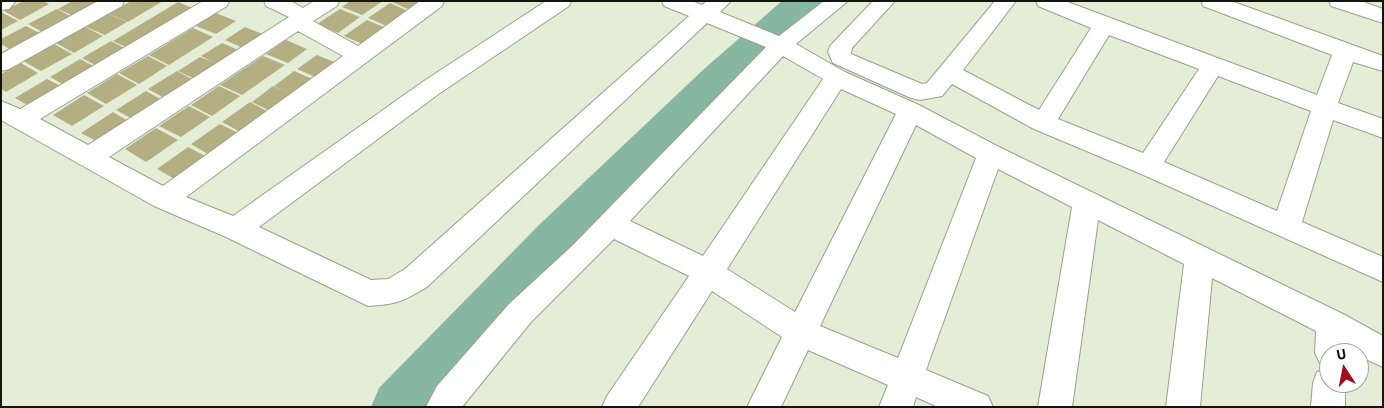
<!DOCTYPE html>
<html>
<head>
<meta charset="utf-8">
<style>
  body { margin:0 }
  #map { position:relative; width:1384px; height:408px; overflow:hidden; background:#e4edd6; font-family:"IBM Plex Sans",sans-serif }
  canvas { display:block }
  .frame { position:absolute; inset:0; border:2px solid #12140d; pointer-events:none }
  .north { position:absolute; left:1319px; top:343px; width:50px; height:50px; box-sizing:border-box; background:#fff; border:1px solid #a0a19e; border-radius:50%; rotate:349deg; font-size:14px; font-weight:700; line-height:20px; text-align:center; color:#12140d }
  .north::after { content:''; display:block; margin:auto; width:18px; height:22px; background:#a40724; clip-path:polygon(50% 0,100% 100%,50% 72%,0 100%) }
</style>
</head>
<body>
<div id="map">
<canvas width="1384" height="408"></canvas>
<div class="frame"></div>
<div class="north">U</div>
</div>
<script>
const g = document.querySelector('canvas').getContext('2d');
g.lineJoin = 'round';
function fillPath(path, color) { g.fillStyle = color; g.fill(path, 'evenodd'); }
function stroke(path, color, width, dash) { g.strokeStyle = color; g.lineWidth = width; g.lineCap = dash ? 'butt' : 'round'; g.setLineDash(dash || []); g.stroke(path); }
const river = new Path2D(`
  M782,1h40l-5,8 -85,78 -159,164 -137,156h-65l8,-19 160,-163 165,-156z`);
const building = new Path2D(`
  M23,1h20l6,3 -29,16 -16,-9z
  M72,1h33l-29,16 -18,-8z
  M131,1h32l-35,21 -19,-8z
  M350,1h33l-21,14 -20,-8z
  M390,1h35l-13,10z
  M178,2l19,8 -42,26 -8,-3 7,3 -22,14 -19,-9z
  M390,3l20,9 -21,15 -21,-9z
  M57,9l17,9 -28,16 -18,-10z
  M340,9l20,8 -22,16 -21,-9z
  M1,12l17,9 -17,9z
  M216,13l20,8 -20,13 -20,-8z
  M108,14l19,8 -22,13 -19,-8z
  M367,20l21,9 -23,16 -21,-9z
  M26,26l17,9 -30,16 -12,-7v-5z
  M85,27l18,9 -29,17 -18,-10z
  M245,27l20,8 -20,14 -20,-9z
  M193,28l20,9 -44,28 -20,-10z
  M286,40l21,9 -19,14 -22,-9z
  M111,41l19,10 -29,17 -19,-10z
  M222,43l21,9 -44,29 -21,-10 22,-14 13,5 -12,-6z
  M54,44l18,10 -31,17 -18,-10z
  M317,55l22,9 -19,15 -23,-10z
  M148,56l19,10 -28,18 -20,-11z
  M263,56l22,9 -43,30 -22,-10z
  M80,59l19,10 -31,18 -18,-10z
  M21,63l17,10 -32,19 -5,-3v-15z
  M177,71l20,11 -29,18 -20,-11z
  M294,71l23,10 -43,32 -22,-11 21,-16 15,7 -14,-7z
  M117,74l20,11 -31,19 -19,-11z
  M47,79l19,10 -32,20 -19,-11z
  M219,86l21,10 -28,20 -21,-11z
  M146,91l20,11 -30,19 -20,-11z
  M84,95l20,11 -32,20 -19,-11z
  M250,102l22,12 -28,20 -22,-12z
  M189,106l21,11 -29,20 -22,-11z
  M113,112l20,12 -31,20 -21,-11z
  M220,124l22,11 -29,22 -22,-13z
  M156,128l22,12 -32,22 -21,-13z
  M188,147l23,12 -31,23 -23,-13z`);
const minor = new Path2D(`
  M1,1h15l-7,8 -8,1z
  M98,1h26l-2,5 -113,63 -8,2v-17z
  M203,1h26l-2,5 -187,113 48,26 201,-128 -23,-11 -2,-5h27l12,7 11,-7h25l-2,5 -24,15 45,25 62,-45h24l-2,5 -256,191 47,19 191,-135 122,-80h25l-2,5 -129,87 -181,134 112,53 17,-1 17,-10 284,-253 -25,-10 -2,-5h30l10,4 5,-4h24l-11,11 59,24 45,-35h24l-52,43 49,28 74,33 80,42 344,167 40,22v31l-24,-11v-3h-5l-7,-4v4h-18v14l-9,-4 -5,-10 1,-22 -104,-53 -12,129h-34l18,-143 -86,-44 -26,187h-34l34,-200 -74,-38 -72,201 62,26 5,11h-55l-22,-10 -3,10h-34l9,-22 -80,-35 -27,57h-34l35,-70 -70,-46 -74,116h-36l5,-11 82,-120 -75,-37 -83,83 -69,85h-36l11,-21 72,-82 64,-59 193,-198 -59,-24 -280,264c-26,15 -29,17 -59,19l-142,-69 -72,-31 -153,-86v-19l19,8zM298,31l45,25 -180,130 -54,-29zM783,56l40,23 -120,177 -73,-35zM841,89l55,25 -101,198 -68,-43zM916,125l60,33 -78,200 -78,-32z
  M873,1h22l-43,47 -1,6 71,30 5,-1 68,-82h21l-53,69 76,40 52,-82 -53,-22 -2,-5h29l252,94 15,-40 -129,-49 -2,-5h30l152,55v15l-30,-9 -15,41 45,16v19l-50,-18 -31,102 81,35v25l-244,-109 -105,-44 -82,-45 -10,12 -22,4 -9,-2 -78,-35 -5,-11 2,-6zM1109,35l90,34 -56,84 -85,-34zM1218,76l93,35 -34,100 -113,-49z
  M1329,1h32l22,8v14l-52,-17z
  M1329,368v15h16v24h-34l2,-24 4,-11z`);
fillPath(river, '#88b7a1');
fillPath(building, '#b3af82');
stroke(minor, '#99a18b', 2);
fillPath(minor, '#fff');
</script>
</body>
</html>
